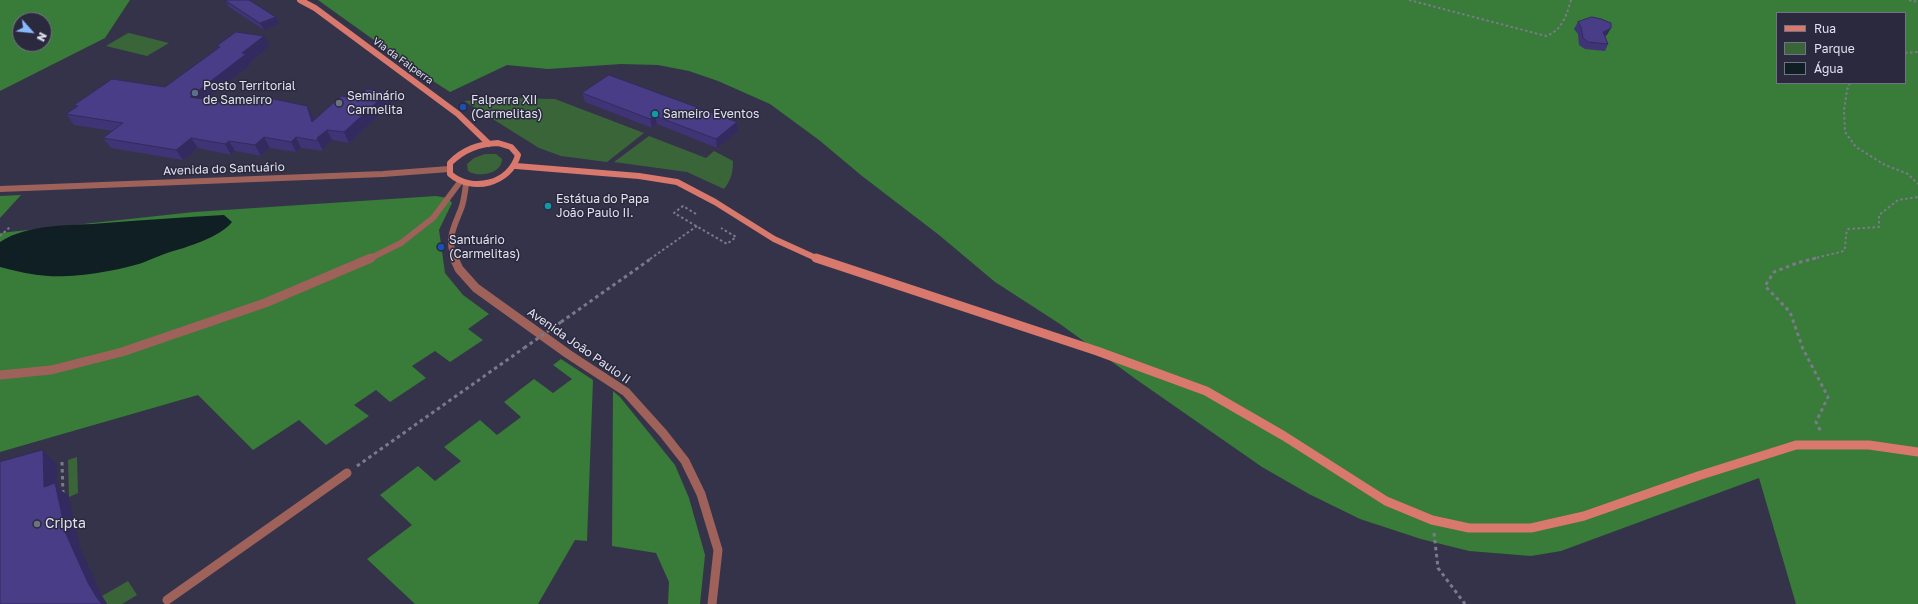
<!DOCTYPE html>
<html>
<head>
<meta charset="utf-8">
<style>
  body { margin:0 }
  #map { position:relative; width:1918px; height:604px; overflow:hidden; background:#353349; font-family:"Golos Text",sans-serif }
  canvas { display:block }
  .legend { position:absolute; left:1776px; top:12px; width:130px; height:72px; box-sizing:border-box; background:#2b293e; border:1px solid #747385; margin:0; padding:5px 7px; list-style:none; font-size:12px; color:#e1e1ef }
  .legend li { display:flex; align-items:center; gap:8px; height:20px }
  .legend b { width:20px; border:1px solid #747385 }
  .north { position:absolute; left:12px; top:12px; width:40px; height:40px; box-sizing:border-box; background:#2b293e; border:1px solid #747385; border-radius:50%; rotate:117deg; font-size:11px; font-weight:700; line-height:16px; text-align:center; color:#e1e1ef }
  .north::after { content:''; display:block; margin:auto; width:14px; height:18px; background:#89bafc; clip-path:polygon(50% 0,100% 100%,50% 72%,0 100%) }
</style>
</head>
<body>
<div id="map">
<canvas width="1918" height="604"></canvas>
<ul class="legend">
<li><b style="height:5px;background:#d9786d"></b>Rua</li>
<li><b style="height:11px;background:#3a6539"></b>Parque</li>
<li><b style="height:11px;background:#0f1f24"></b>Água</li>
</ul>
<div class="north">N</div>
</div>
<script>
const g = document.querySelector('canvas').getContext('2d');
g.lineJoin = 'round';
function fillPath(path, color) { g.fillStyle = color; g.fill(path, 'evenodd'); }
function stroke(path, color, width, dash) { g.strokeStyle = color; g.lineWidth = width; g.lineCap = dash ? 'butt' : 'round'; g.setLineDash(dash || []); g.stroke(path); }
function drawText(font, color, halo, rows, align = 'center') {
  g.font = font + ' "Golos Text",sans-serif'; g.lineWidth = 3; g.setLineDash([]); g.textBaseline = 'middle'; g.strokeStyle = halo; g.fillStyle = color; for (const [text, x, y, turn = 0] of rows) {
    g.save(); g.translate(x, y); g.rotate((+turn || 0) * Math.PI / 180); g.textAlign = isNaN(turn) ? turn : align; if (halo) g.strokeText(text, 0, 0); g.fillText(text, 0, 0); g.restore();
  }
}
const green = new Path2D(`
  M128,33h1l40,10 -22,13 -41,-10z
  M506,98l49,1 89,34 -37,29 -46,-6 -22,-8 -75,-47z
  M649,136l57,22 8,-7 19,10c0,12 -2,19 -9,28l-37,-17 -73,-10z
  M485,154h11l6,5c0,15 -24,19 -34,12l-1,-7 7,-6z
  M77,457l1,36 -9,4 -1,-37z
  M128,581l9,14 -15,9h-15l-5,-8z`);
const forest = new Path2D(`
  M0,0h130l-25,38 -105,53zM20,20h24v24h-24z
  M318,0h1600v604h-122l-37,-126 -198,73 -30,5 -62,-5 -48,-12 -61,-20 -51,-25 -47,-27 -125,-87 -77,-56 -65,-42 -56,-47 -77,-59 -43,-36 -49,-36 -52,-23 -29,-10 -31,-6 -37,-1 -73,5 -41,-4 -57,27 -37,-24zM1777,13h128v70h-128z
  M21,195l-21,23v-22z
  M436,196l12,2 4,5 -13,27 6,43 18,22 26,19 -21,15 15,11 -33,22 -15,-11 -23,15 14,12 -36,24 -14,-12 -22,15 15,11 -43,29 -27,-25 -46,30 -55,-55 -198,57v-219l194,-21z
  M561,359l32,21 -6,161 -12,-1 -37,64h-123l-48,-45 45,-34 -32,-30 38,-29 17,15 26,-20 -17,-14 36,-27 17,15 24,-18 -17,-15 30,-23 19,14 19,-14 -19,-14z
  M613,391l7,6 55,68 14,33 16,57 -5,49h-32l1,-22 -13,-29 -44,-7z`);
const water = new Path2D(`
  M224,215l8,7c-13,16 -45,25 -65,31 -9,3 -17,7 -25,10 -25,8 -68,15 -94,13 -16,-1 -32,-5 -48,-9v-25c29,-19 72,-16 105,-19 40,-3 79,-6 119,-8z`);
const pathFar1 = new Path2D(`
  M1409,0l137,36c16,-5 21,-22 25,-36
  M1909,0l9,2
  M1905,53l13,-1
  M1850,83l-3,7 -3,20 1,22 11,15 29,18 23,9 10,10
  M696,214l-13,-8 -9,7 53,31 9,-7 -15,-9
  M0,236l10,-9
  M650,259l47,-33
  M1812,259l32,-8c3,-8 0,-14 4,-22l31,-2v-12l19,-15 20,-3`);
const path = new Path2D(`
  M1816,258l-19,5 -23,9 -9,14 25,26 13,37 25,48 -12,25 5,10
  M561,322l91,-64
  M62,462l1,32
  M357,466l167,-118
  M1434,533l4,35 27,36`);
const serviceFar1 = new Path2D(`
  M369,259l32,-16 32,-25 27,-36`);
const service = new Path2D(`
  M0,375l51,-5 71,-18 143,-49 106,-45`);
const pedestrian = new Path2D(`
  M167,600l180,-127`);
const minorFar1 = new Path2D(`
  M0,189l383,-15 66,-5
  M455,259c-9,-20 -1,-32 6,-50 3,-8 4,-17 5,-25`);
const minor = new Path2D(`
  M454,258l5,11 17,19 92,66 58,38 37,41 22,28 16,33 17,56 -6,54`);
const secondaryFar1 = new Path2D(`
  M300,0l15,8 143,106 31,30
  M498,143l13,4 7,8c-8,29 -46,38 -68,19v-11c14,-14 29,-19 48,-20z
  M516,166l123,10 38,6 38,20 59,37 44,20`);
const secondary = new Path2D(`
  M816,258l281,93 109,40 78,45 102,65 46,19 37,8h62l53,-12 114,-40 98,-31h73l49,7`);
const pathBridge = new Path2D(`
  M524,348l37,-26`);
const wall = new Path2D(`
  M225,0l51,17 4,7 -16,6 -35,-23z
  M1578,22l29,13 -2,1 3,8 -3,7 -20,-2 -6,-4 -1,-11 -4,-5z
  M217,46h53l-20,16 1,2 -45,35 28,5 19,-3h18l36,5 6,10 1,4 79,-18 -44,41 -17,-3 -9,9v2l-22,-3 -5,4 -26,-4 -9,8 -26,-5 -4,4 -33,-7 -15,12 -72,-12 -8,-10 10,-7 -39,-6 -8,-11 10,-6 -2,-3 91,-18 53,-39z
  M582,93l156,38 -21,17 -60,-24 -5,4 -67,-26z`);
const shadedWall = new Path2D(`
  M276,17l4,7 -16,6 -4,-7z
  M1611,28l-4,7 -7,4 3,-7z
  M264,36l6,10 -20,16 1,2 -55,43 -6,-10 52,-44z
  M388,92l5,10 -44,41 -5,-11z
  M307,106l6,10 5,17 -6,-11z
  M655,116l2,8 -5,4 -2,-9z
  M737,122l1,9 -21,17 -1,-9z
  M327,130l5,10 -9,9v2l-6,-13z
  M264,137l6,11 -9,8 -6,-11z
  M296,137l5,11 -5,4 -5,-10z
  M191,138l7,10 -15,12 -7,-10z
  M229,141l6,10 -4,4 -6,-11z
  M43,450l14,14v22l12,11 11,50 22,49 5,8h-5l-5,-6 -9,-15 -44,-96z`);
const building = new Path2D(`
  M225,0h24l27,17 -16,6z
  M1592,17l9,2 10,4v5l-8,4 5,12 -20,-2 -5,-4 -2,-11 -3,-5z
  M236,32l28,4 -22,17 4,1 -56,43 44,7 5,-5 14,2 7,-2 11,2 3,-2 33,7 5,16 29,-26 16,2 10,-9 21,3 -44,40 -17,-2 -10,8 1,3 -22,-4 -5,5 -27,-5 -9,8 -26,-4 -4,3 -34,-6 -15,12 -73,-12 20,-15 -57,-9 12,-8 -4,-1 38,-26 53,8 55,-40 -3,-1z
  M609,75l128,47 -21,17 -61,-23 -5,3 -68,-26z
  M43,450l1,37 11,-4 11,51 22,49 9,15 5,6h-102v-142z`);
const markers = [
  [195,93,4,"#5c6f8a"],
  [339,103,4,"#6b7280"],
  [463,107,4,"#1a4fb4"],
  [655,114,4,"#0f9aa8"],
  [548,206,4,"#0f9aa8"],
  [441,247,4,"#1a4fb4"],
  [37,524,4,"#6b7280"]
];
const farStreetnames = [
  ["Via da Falperra",403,61,36]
];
const poiNames = [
  ["Posto Territorial",203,86],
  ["de Sameirro",203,100],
  ["Seminário",347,96],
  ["Carmelita",347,110],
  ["Falperra XII",471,100],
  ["(Carmelitas)",471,114],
  ["Sameiro Eventos",663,114],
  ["Estátua do Papa",556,199],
  ["João Paulo II.",556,213],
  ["Santuário",449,240],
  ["(Carmelitas)",449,254]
];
const streetNames = [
  ["Avenida do Santuário",224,169,-2],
  ["Avenida João Paulo II",579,346,35]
];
const nearPoinames = [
  ["Cripta",45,524]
];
fillPath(green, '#3a6539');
fillPath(forest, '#397b38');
fillPath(water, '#0f1f24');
stroke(pathFar1, '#7b7a8c', 2, [2.5, 2.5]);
stroke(path, '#7b7a8c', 3, [3.5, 3.5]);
stroke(serviceFar1, '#9f625a', 6);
stroke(service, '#9f625a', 9);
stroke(pedestrian, '#9f625a', 9);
stroke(minorFar1, '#9f625a', 6);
stroke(minor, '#9f625a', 9);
stroke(secondaryFar1, '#d9786d', 6);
stroke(secondary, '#d9786d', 9);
stroke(pathBridge, '#7b7a8c', 3, [3.5, 3.5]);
fillPath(wall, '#3f3475');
fillPath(shadedWall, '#332b5f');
fillPath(building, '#493d88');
stroke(building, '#332b5f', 1);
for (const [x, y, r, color] of markers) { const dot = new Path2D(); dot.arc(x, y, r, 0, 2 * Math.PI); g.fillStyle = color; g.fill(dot); stroke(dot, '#2b293e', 1.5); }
drawText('10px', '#e1e1ef', '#2b293e', farStreetnames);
drawText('12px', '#e1e1ef', '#2b293e', poiNames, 'left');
drawText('12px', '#e1e1ef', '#2b293e', streetNames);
drawText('14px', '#e1e1ef', '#2b293e', nearPoinames, 'left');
</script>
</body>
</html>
